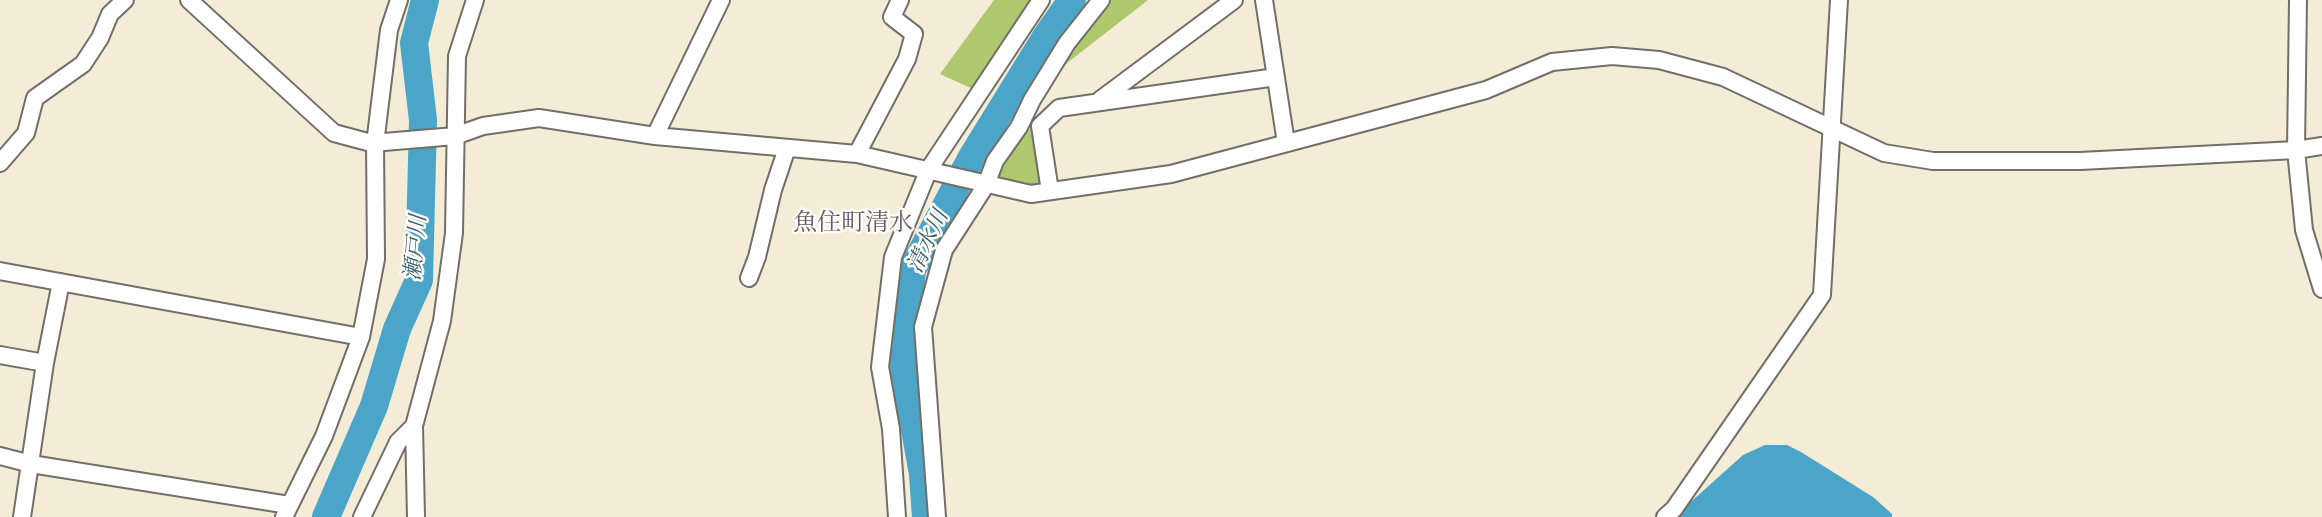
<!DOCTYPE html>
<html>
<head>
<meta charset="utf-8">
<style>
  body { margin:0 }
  canvas { display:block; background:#f4ecd7 }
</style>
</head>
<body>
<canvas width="2322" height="517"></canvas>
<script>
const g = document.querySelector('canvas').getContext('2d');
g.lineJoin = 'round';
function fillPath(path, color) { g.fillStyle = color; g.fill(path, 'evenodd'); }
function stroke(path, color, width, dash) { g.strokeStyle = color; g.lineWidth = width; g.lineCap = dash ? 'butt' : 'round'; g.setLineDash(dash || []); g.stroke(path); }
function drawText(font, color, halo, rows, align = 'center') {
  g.font = font + ' "Libre Bodoni","Noto Serif JP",serif'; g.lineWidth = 5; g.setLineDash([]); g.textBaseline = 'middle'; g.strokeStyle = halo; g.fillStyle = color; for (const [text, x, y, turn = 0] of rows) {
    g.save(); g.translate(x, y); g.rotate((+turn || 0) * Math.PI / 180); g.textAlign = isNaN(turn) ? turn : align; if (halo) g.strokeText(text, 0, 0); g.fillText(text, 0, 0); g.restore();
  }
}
const green = new Path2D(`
  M994,0h40l-61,89 -33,-15z
  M1110,0h38l-86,67z
  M1033,125l8,57 -5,4 -43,-5 8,-19z`);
const water = new Path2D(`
  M1765,445h22l14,7 72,45 19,17v3h-218l69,-62z`);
const river = new Path2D(`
  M326,517l48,-111 23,-77 22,-49 4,-160 -9,-77 11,-43
  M926,517l-3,-43 -20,-111 9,-93 60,-113 74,-120 26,-37`);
const minor = new Path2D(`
  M189,0l145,133 41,11 9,-2 71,-6 28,-10 56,-8 116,18 202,18 174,40 140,-20 315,-84 66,-28 60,-6 47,4 64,17 161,76 49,8h147l216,-11 26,-4
  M1264,0l22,143
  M2298,0l-2,150 8,80 18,59
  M1100,100l134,-100
  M655,136l66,-136
  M857,154l50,-95 7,-25 -22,-17 8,-17
  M0,163l26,-30 9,-35 48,-34 17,-26 10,-24 15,-14
  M1050,191l-10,-65 19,-18 217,-31
  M0,271l361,66
  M749,278l8,-21 16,-67 14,-42
  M0,355l45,8 -23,154
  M45,363l16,-81
  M0,456l31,8 258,41
  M284,517l40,-81 37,-99 15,-78 -1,-115 14,-114 10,-30
  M362,517l36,-75 16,-16
  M416,517l-2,-91 28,-105 12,-88 3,-177 18,-56
  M897,517l-6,-88 -11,-62 13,-110 36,-88 112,-169
  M937,517l-14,-190 21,-77 42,-65 9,-24 24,-34 13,-27 35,-57 34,-43
  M1665,517l9,-8 148,-214 17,-295`);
const waterNames = [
  ["清水川",929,242,-65],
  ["瀬戸川",417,248,-85]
];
const quarterNames = [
  ["魚住町清水",853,224]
];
fillPath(green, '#afc86d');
fillPath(water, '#4aa5c8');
stroke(river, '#4aa5c8', 28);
stroke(minor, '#716f67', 20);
stroke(minor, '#fff', 16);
drawText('italic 22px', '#375c6a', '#fdfcf7', waterNames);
drawText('24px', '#665968', '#fdfcf7', quarterNames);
</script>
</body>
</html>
